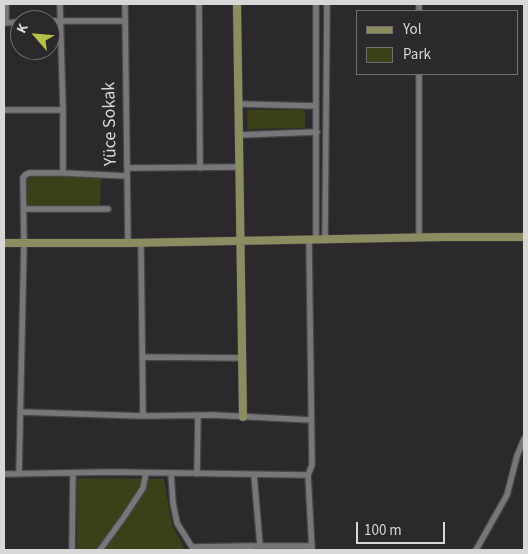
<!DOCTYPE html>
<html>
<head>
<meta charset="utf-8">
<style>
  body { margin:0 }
  #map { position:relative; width:528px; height:554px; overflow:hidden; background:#2b292c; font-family:"Source Sans 3",sans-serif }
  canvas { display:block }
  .frame { position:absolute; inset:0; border:5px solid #d8d7d8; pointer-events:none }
  .legend { position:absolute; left:356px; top:10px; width:162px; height:65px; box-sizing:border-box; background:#2b292c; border:1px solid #706f71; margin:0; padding:6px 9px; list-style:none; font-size:15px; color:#d8d7d8 }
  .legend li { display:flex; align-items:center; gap:10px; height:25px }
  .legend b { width:25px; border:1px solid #706f71 }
  .north { position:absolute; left:10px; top:10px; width:50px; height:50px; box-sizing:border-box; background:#2b292c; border:1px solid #706f71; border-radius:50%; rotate:297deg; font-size:14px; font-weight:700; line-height:20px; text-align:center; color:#d8d7d8 }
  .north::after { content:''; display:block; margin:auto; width:18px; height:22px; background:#b5c249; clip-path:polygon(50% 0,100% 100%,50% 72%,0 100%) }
  .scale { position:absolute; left:356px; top:522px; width:89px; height:22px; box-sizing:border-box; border:2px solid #d8d7d8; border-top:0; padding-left:6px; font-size:15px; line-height:18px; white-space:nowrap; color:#d8d7d8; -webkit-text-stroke:4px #2b292c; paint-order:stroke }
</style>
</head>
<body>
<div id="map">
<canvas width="528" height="554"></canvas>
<div class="frame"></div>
<ul class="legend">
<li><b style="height:6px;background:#8a8d60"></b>Yol</li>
<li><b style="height:14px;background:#3b4019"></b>Park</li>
</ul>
<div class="north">K</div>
<div class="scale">100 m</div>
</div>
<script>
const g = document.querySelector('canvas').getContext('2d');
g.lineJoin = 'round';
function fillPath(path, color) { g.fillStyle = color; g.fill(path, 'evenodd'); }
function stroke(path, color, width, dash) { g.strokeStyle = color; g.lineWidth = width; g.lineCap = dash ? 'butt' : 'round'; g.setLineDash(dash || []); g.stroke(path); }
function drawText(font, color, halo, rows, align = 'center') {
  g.font = font + ' "Source Sans 3",sans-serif'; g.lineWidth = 5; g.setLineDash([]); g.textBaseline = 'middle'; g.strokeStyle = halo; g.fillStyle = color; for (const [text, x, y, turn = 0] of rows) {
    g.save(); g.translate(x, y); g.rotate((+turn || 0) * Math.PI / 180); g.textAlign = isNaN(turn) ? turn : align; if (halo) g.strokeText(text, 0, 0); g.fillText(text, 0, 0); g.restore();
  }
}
const green = new Path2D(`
  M247,110h55l3,2v15l-3,1 -54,1z
  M27,176h73l1,3 -1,28 -73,-1 -2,-2 1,-26z
  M77,478l87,1 8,46 13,24 -1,1h-107z`);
const street = new Path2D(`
  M60,4l3,106v63l64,3
  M125,4l3,239
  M199,4l1,164
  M316,4v235
  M419,4v7
  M50,21h75
  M4,23l16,-1
  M6,23v-19
  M419,74v163
  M239,104l77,2
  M4,110h59
  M239,135l78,-3
  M127,168l113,-1
  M24,209h84
  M325,240l2,-236
  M141,243l2,173
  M143,357l99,1
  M21,412l122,4 70,-1 98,5
  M171,473l2,30 4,20 15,24 57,-1v4
  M4,474l107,-2 197,3 4,75
  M19,474l5,-231 -1,-65 2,-3 4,-2h34
  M197,474l1,-58
  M254,475l6,70
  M308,475l4,-10 -3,-226
  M249,546h62
  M72,550l1,-77
  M100,550l24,-33 19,-29 3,-15
  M476,550l31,-55 10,-39 7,-17`);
const secondary = new Path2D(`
  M237,4l6,413
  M4,243h124l316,-6h80`);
const streetNames = [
  ["Yüce Sokak",111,124,-91]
];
fillPath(green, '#3b4019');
stroke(street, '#464547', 8);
stroke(secondary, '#464547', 9);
stroke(street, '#787679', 5.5);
stroke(secondary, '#8a8d60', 8);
drawText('18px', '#d8d7d8', '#2b292c', streetNames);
</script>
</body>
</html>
